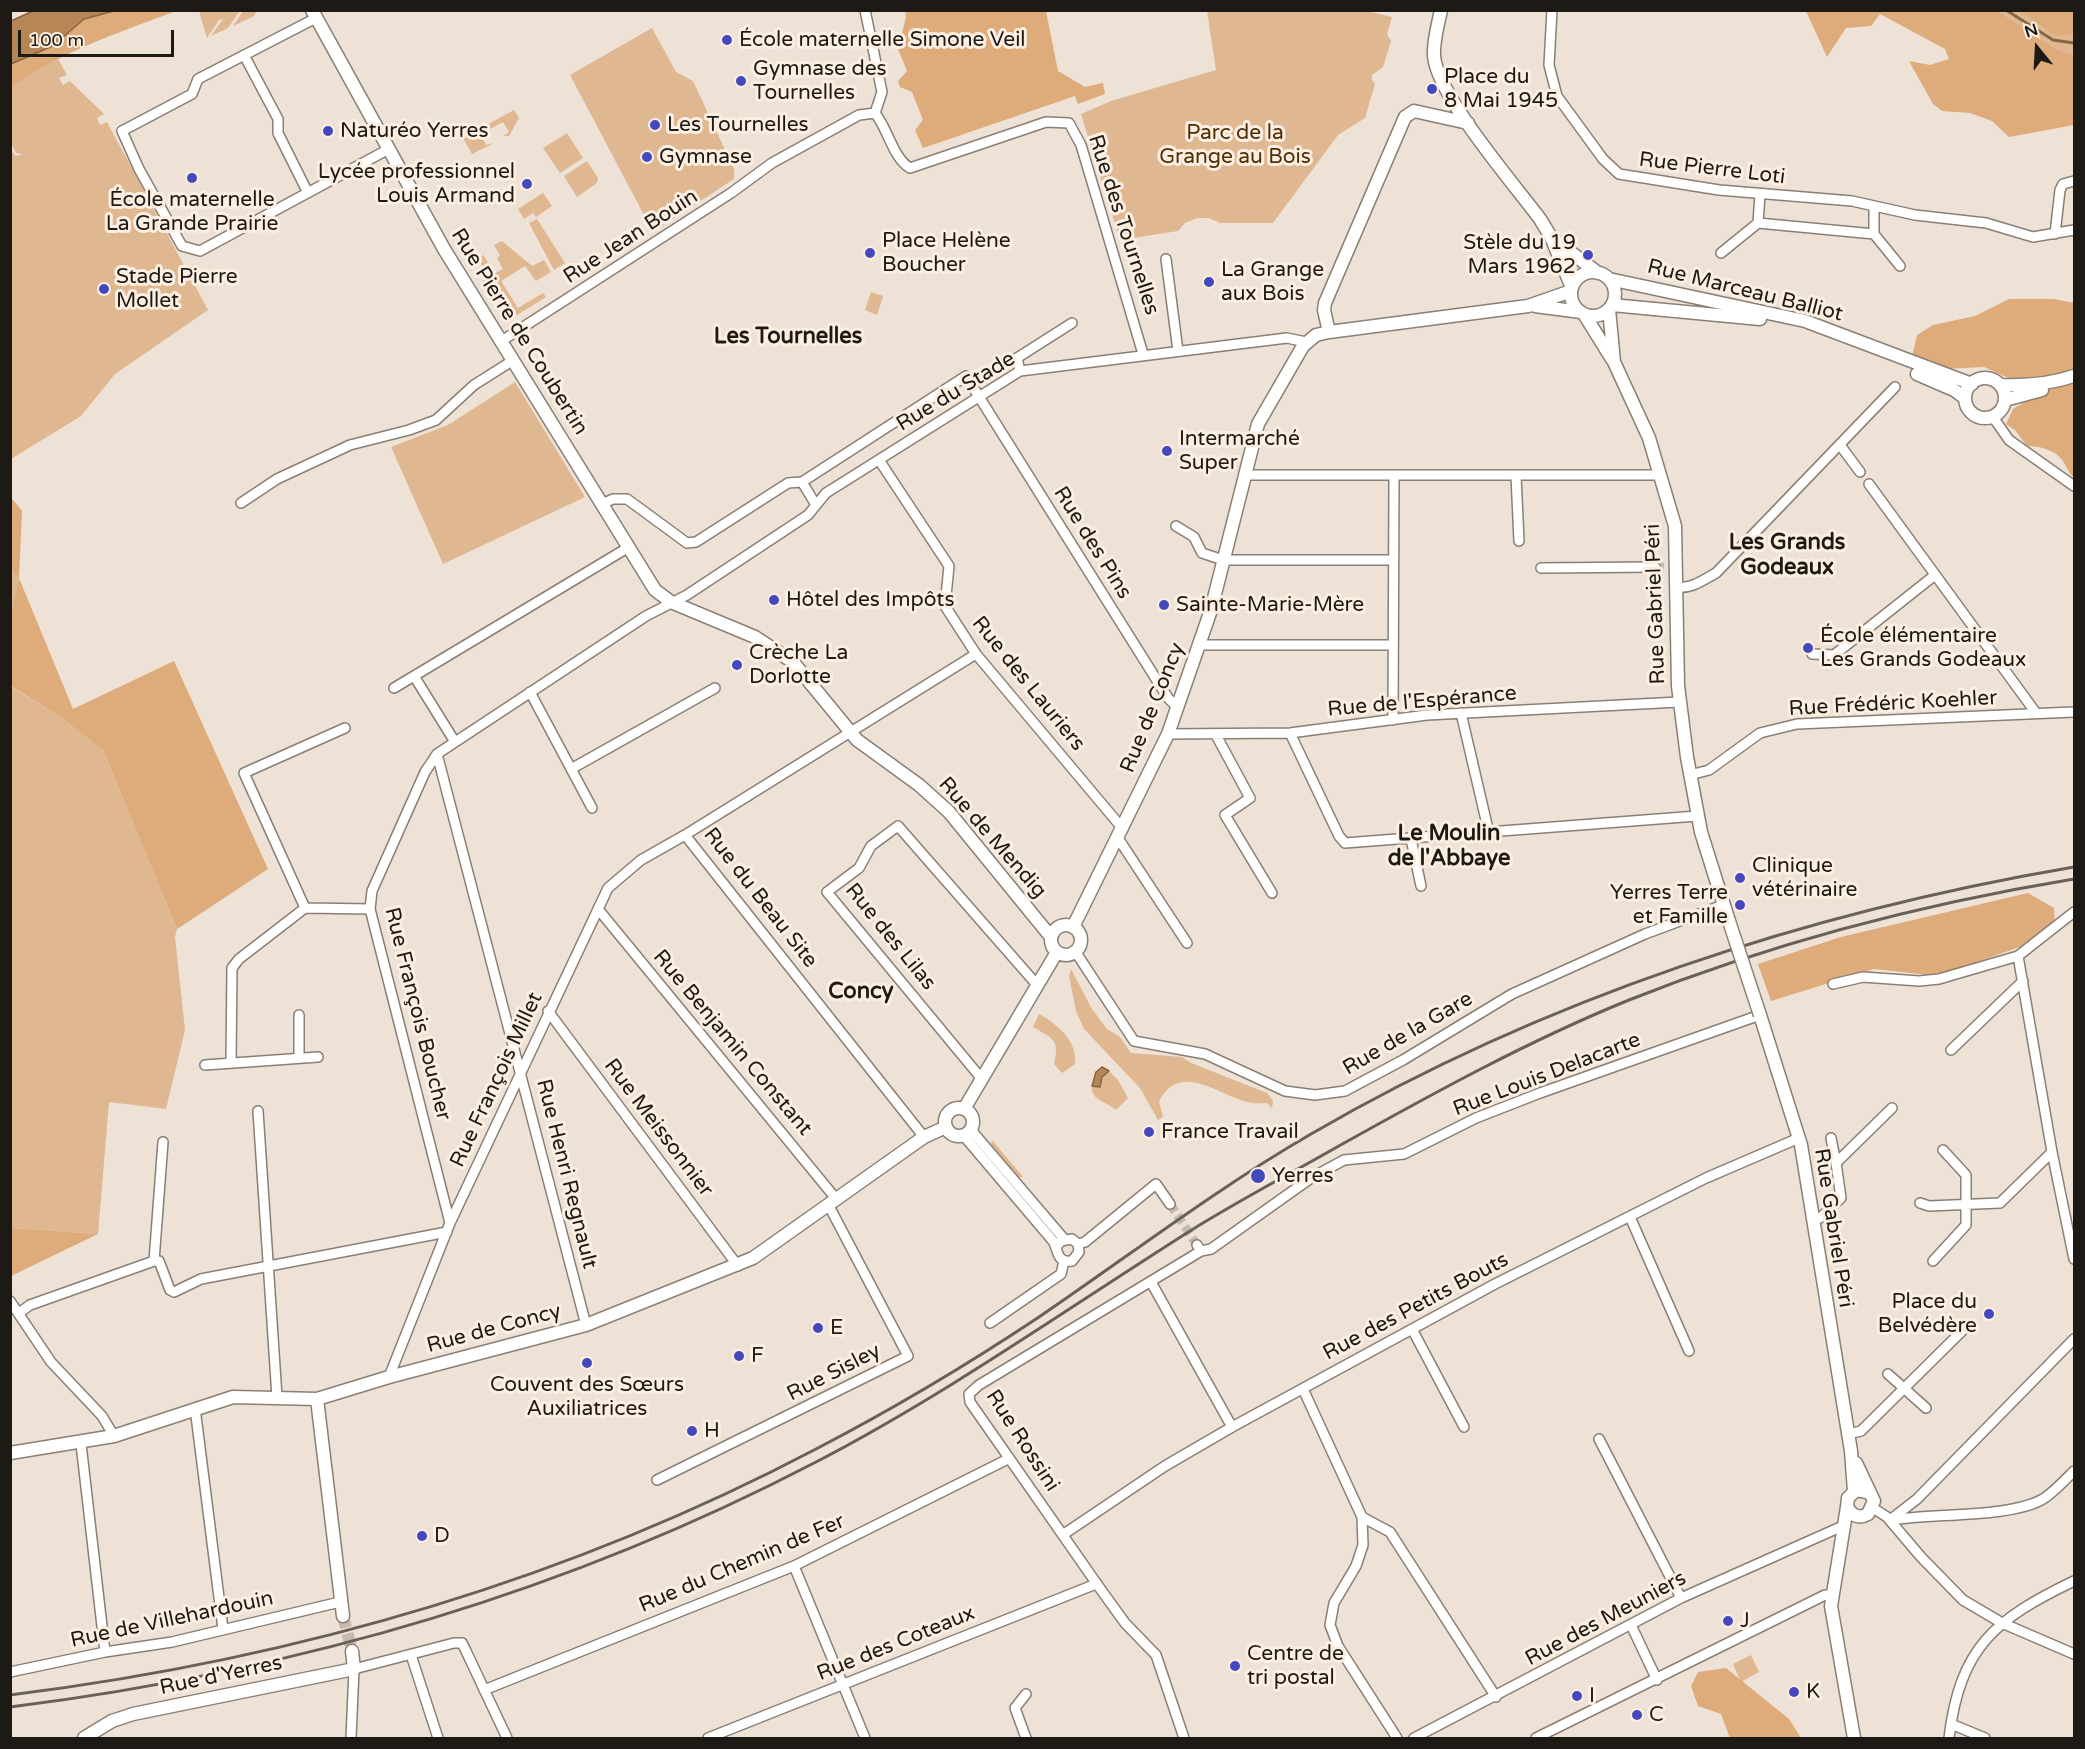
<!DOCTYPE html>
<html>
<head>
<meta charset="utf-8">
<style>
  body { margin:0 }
  #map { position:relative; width:2085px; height:1749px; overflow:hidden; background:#eee1d5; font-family:"Varela Round",sans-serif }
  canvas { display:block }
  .frame { position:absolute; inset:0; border:12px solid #1d1914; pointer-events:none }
  .north { position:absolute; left:2007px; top:18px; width:60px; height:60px; -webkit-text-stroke:4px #fcefe2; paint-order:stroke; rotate:342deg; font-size:16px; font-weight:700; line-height:24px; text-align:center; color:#1d1914 }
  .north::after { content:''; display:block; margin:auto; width:21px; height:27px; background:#1d1914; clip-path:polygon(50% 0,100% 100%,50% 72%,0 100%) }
  .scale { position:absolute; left:18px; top:30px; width:156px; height:27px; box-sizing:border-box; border:3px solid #1d1914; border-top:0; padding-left:8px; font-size:18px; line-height:21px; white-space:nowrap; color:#1d1914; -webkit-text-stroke:4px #fcefe2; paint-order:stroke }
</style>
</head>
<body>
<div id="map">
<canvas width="2085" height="1749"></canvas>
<div class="frame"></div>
<div class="north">N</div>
<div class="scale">100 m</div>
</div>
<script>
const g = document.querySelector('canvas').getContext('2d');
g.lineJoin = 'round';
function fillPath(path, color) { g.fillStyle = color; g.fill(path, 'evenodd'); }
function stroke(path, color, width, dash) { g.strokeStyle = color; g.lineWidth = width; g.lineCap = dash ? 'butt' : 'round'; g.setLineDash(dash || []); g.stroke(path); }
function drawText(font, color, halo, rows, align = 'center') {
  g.font = font + ' "Varela Round",sans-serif'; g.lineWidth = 6; g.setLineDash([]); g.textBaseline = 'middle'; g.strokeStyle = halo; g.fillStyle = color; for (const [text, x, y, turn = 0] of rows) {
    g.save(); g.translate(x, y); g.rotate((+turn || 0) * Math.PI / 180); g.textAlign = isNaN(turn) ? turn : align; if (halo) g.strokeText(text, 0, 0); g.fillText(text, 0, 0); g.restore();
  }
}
const green = new Path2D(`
  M1362,10l30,7 -5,17 4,7 -8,26 -11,8v5l3,4 -10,34 -27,17 -65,88h-53l-11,-5h-12l-12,5 -7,8 -58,9 -39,-126 30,-13 105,-31 -9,-59z
  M199,11h58l-3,5 -21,10 10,-15 -4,1 -11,16 -17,8 12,-17 -4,1 -12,18z
  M1998,11h76v44l-16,-5z
  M652,28l24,44 17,9 41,88v10l-81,53 -83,-157z
  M58,59l9,16 -8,3 4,7 7,-4 34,33 -7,4 3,7 7,-3 101,188 -93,64 -34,42 -70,43 -1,-312 5,9 8,-2 -7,-1 -5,-10v-55l18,-14z
  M514,110l5,8 -10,18h-6l6,-4 -6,-10 -22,12 5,11 8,-2 -22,11 -9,-16z
  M567,133l16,25 -23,15 -17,-25z
  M587,161l11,17 -1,5 -20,14 -13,-21z
  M543,193l9,13 -16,11 -3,-4 -9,6 -6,-10z
  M537,219l28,44 -11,7 -25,-47z
  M502,241l30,25 12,-6 7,12 -15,9 -11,-15 -24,15 17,27 25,-15 3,4 -37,23 -26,-39v-14l-5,-9 5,-3 12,18 8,-4 -6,-11 3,-3 -6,-10z
  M871,292l12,4 -6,19 -12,-5z
  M515,382l70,115 -142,67 -52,-117 57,-22z
  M11,569l8,9 -8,34z
  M10,686l49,30 44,34 74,179 -2,8 10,93 -19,79 -57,-7 -11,132 -87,-6z
  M1071,969l21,40 15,20 12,7 12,17 51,4 9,6 76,30 6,8 -1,7 -5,-5c-6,0 -13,1 -19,-1 -28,-6 -68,-42 -89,-1l4,16 -5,3 -18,-32 -56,-59 -8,-18 -7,-35z
  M1039,1014c18,10 39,27 36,50l-13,9 -8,-9c6,-25 -1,-25 -21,-37z
  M1109,1071l9,9 10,18 -12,12c-9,-8 -26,-10 -24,-24h8l2,-9z
  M992,1140l31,37h-5l-27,-33z
  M1751,1655l8,17 -18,10 -8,-18z`);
const forest = new Path2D(`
  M116,11h60c-57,22 -116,40 -165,77v-24l42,-17 31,-28z
  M905,11h141l12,60 27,16 18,-4 2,11 -27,10 -3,-8 -152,52 -8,-18 8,-10 -11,-28 -12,-5 -2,-6 9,-10 -9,-22 8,-32z
  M1806,11h192l60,39 16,5v70l-65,12 -17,-16 -22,-8 -28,-2 -9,-7 -24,-43 21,4 19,-6 -4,-10 -65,-35 -9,12 -25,2 -19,29z
  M2020,11h54v23l-17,2z
  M2009,299h45l20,4v174c-6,-4 -7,-10 -11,-16 -7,-11 -24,-15 -36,-15l-12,-16 -9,-6 7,-15 22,-13 -22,-16 -29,-13 -40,2 -33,-8 6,-26 16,-10 42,-9z
  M10,496l12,15 -3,67 54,131 101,-48 94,208 -91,60 -74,-179 -44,-34 -48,-30v-74l8,-34 -8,-9z
  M2028,893l26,15 1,16 -22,18 -77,28 -27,5 -55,-6 -103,32 -13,-37 83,-27z
  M11,1228l87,6 -87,42z
  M1726,1668l63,51 12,19h-71l-9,-24 -23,-8 -7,-20 7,-14z`);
const water = new Path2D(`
  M33,11v-1l81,1 -30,8 -31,27 -42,18v-43z
  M1102,1067l7,4 -7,6 -2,10 -8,-1 4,-14z`);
const stream = new Path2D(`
  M2006,10l47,30 21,3`);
const minorTunnel = new Path2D(`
  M1655,567h14
  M1170,1204l27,41`);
const tertiaryTunnel = new Path2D(`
  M343,1616l9,35`);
const minor = new Path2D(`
  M865,10l17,82 -7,21c13,16 18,45 35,55l136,-46 23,1 12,22 62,209
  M1552,10l-3,55 8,31 46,63 16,15 100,16 133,11 63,14 71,8 47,14 41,-7
  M316,18l-118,61 -6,15 -70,37 17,38 43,77 18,5 187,-101
  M244,55l34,64v14l29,58
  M1874,206v28
  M1758,223l2,-29
  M2055,234l5,-44 3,-6 11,-3
  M1721,253l37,-30 116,11 26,32
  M1166,259l12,92
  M500,342l231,-149 41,-30 87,-48 16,-2
  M1020,371l-3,-13 55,-35
  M1993,417l16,23 65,46
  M1840,445l20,27
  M879,460l70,106 -4,40 31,48 147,175
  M1244,475h417
  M1516,476l3,65
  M1869,484l167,229
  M241,503l36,-24 73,-34 59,-15 27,-10 38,-35 38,-24
  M602,504l11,-5h14l60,44 9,-1 92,-59 14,-1
  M816,505l-14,-23 164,-106 202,322 9,9
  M1176,526l18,11 8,16 21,7h170
  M1541,568l114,-1
  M1677,587c15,2 26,-7 39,-14l179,-186
  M1200,645h193
  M1812,654l22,1 101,-80
  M414,676l41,66
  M394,688l235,-141
  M530,692l62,116
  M1461,713l28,120
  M1393,720l1,-243
  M345,728l-101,45 61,135 65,1
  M1290,733l49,103 6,7 352,-27
  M1168,734l122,-1 137,-18 252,-13
  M1216,735l34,63 -25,17 47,78
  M437,754l149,571
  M571,769l144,-81
  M1690,775l19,-5 51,-37 37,-9 277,-12
  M685,835l239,302
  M1118,838l69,105
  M1411,839l10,47
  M598,909l239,291
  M1075,951l59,90 71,13 80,37 30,4 30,-4 58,-31 109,-66 133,-60 78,-29
  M2018,956l34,196 22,107
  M1833,984l30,-7 56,4 20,-2 79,-23 56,-44
  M548,1011l190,255
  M1951,1050l72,-69
  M299,1058v-43
  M231,1063l1,-95 7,-9 66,-51
  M205,1065l113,-8
  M981,1078l-154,-186 32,-24 12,-22 27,-20 140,160
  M258,1111l19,286
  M971,1130l93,109
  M964,1136l89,105c6,10 3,22 19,20l7,-9 -1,-8 -6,-5 -11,2 -5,6
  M1831,1138l5,25
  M1920,1203l9,3 71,-3 52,-51
  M1630,1217l59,134
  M1812,1220l8,-2 21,-20 -5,-35 56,-55
  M450,1223l-80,-314 2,-18 53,-119 12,-18 209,-138 41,-21 121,-80 18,-22 194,-122 267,-33 19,4
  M1078,1244l7,-2 71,-58 14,20
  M1197,1245l4,6 10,-2 100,-71 33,-18 60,-6 72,-36 64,-25 220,-78
  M154,1261h5l11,29 4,2 27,-13 246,-47
  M1933,1261l33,-36v-50l-23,-25
  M1151,1282l81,145
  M10,1301l41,61 51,54 12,20
  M19,1313l11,-8 124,-44 9,-119
  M990,1323l71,-49 3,-13
  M1412,1329l52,98
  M1888,1374l38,34
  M389,1377l61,-154 158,-335 33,-28 44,-25 291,-181
  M1303,1389l59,128 1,28 -7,21 -22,37 -4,22 8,21 59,92
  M195,1408l28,221
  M1848,1434l13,-3 107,-106
  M1599,1439l82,159
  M81,1444l24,208
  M657,1480l251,-124 -79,-150
  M1873,1508l14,9 34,40 42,43 39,23 72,31
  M1362,1517l28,15 106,165
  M1890,1520l27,-21 157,-160
  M1892,1520c42,-7 118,-2 151,-21 11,-7 22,-19 31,-28
  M1064,1534l101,-68 67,-39 263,-143 211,-106 93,-40
  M794,1566l71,172
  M1631,1625l26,55
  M411,1655l27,83
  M10,1672l95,-20 67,-10 168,-40
  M484,1690l310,-124 214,-107
  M1951,1724l34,14
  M351,1738l3,-69 100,-26h8l4,8 41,87
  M708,1738l388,-154
  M1026,1738l-11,-30 11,-14
  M1184,1738l-28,-83 -31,-32 -26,-36 -129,-185 -1,-8 10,-9 222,-134
  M1414,1738l267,-140 164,-73
  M1536,1738l289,-143h6
  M1949,1738c11,-91 46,-119 125,-157`);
const tertiary = new Path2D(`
  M312,10l132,239 211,341 16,12 84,35 38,25 64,78 62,45 30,27 102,125
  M1441,10c-3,15 -8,31 -7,46 3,39 80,128 106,163l11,18 21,51
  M1552,238l46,35
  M1571 294a22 22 0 1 1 44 0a22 22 0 1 1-44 0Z
  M1609,279l196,42 167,63
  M1612,305l148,14
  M1535,306l46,6
  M1609,309l5,53 35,76 26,88 3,160 9,71 14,75 27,86
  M1584,314l28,45
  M1329,332l-5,-22 1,-7 80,-186 9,-6 54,12
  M1917,374l37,16 11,8
  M1965 398a20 20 0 1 1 40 0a20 20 0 1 1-40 0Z
  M2000,385c25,1 50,-1 74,-9
  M2005,400l37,-10
  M1051 940a15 15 0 1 1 30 0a15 15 0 1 1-30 0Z
  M1073,927l95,-193 43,-124 47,-186 45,-78 13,-11 13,-3 199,-26 43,-15
  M1760,1015l41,130 50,306 3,40
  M945 1122a14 14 0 1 1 28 0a14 14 0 1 1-28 0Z
  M964,1109l93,-157
  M317,1399l26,217
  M10,1453l104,-17 119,-39 84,2 72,-22 197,-52 167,-67 171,-121 22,-10
  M1856,1463l18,38 -6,13c-9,5 -16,2 -21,-7l1,-9 8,-8 11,2
  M1847,1507l-16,99 23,132
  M84,1738l28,-17 21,-7 221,-45 -2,-18`);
const rail = new Path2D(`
  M10,1695c281,-35 555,-114 806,-246 77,-40 151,-84 223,-132 91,-62 177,-128 272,-183 234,-136 498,-222 763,-267
  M10,1707c281,-35 555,-114 806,-245 131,-68 249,-152 374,-231 48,-30 98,-56 147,-84 95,-53 191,-106 292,-147 143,-57 293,-96 445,-121`);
const tertiaryBridge = new Path2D(`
  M1728,918l32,97`);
const markers = [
  [727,40,6,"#4349bd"],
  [741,81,6,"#4349bd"],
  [1432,89,6,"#4349bd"],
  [655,125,6,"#4349bd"],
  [328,131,6,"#4349bd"],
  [647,157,6,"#4349bd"],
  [192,178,6,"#4349bd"],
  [527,184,6,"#4349bd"],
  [870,253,6,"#4349bd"],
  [1588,255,6,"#4349bd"],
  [1209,282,6,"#4349bd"],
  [104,289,6,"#4349bd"],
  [1167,451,6,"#4349bd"],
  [774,600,6,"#4349bd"],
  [1164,605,6,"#4349bd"],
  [1808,648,6,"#4349bd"],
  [737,665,6,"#4349bd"],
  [1740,878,6,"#4349bd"],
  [1740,905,6,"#4349bd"],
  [1149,1132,6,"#4349bd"],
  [1258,1176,8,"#4349bd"],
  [1989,1314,6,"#4349bd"],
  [818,1328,6,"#4349bd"],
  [739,1356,6,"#4349bd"],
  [587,1363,6,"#4349bd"],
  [692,1431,6,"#4349bd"],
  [422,1536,6,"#4349bd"],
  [1728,1621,6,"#4349bd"],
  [1235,1666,6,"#4349bd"],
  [1794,1692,6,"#4349bd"],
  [1577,1696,6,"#4349bd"],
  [1637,1715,6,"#4349bd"]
];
const poiNames = [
  ["École maternelle Simone Veil",739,40],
  ["Gymnase des",753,69],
  ["Tournelles",753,93],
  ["Place du",1444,77],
  ["8 Mai 1945",1444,101],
  ["Les Tournelles",667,125],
  ["Naturéo Yerres",340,131],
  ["Gymnase",659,157],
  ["Lycée professionnel",515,172,"right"],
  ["Louis Armand",515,196,"right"],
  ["École maternelle",192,200,"center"],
  ["La Grande Prairie",192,224,"center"],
  ["Place Helène",882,241],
  ["Boucher",882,265],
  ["Stèle du 19",1576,243,"right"],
  ["Mars 1962",1576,267,"right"],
  ["La Grange",1221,270],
  ["aux Bois",1221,294],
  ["Stade Pierre",116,277],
  ["Mollet",116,301],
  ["Intermarché",1179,439],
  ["Super",1179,463],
  ["Hôtel des Impôts",786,600],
  ["Sainte-Marie-Mère",1176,605],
  ["École élémentaire",1820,636],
  ["Les Grands Godeaux",1820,660],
  ["Crèche La",749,653],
  ["Dorlotte",749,677],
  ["Clinique",1752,866],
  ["vétérinaire",1752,890],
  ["Yerres Terre",1728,893,"right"],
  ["et Famille",1728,917,"right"],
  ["France Travail",1161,1132],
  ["Yerres",1272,1176],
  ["Place du",1977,1302,"right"],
  ["Belvédère",1977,1326,"right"],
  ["E",830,1328],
  ["F",751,1356],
  ["Couvent des Sœurs",587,1385,"center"],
  ["Auxiliatrices",587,1409,"center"],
  ["H",704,1431],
  ["D",434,1536],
  ["J",1740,1621],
  ["Centre de",1247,1654],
  ["tri postal",1247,1678],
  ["K",1806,1692],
  ["I",1589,1696],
  ["C",1649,1715]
];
const parkNames = [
  ["Parc de la",1235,133],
  ["Grange au Bois",1235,157]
];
const streetNames = [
  ["Rue Pierre Loti",1712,169,7],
  ["Rue des Tournelles",1123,225,72],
  ["Rue Jean Bouin",631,237,-33],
  ["Rue Marceau Balliot",1745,291,14],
  ["Rue Pierre de Coubertin",519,332,58],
  ["Rue du Stade",956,392,-31],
  ["Rue des Pins",1092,543,58],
  ["Rue Gabriel Péri",1656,604,-92],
  ["Rue des Lauriers",1028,684,51],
  ["Rue de l'Espérance",1422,702,-5],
  ["Rue Frédéric Koehler",1893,704,-3],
  ["Rue de Concy",1153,708,-68],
  ["Rue de Mendig",992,838,49],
  ["Rue du Beau Site",760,898,52],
  ["Rue des Lilas",890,937,51],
  ["Rue François Boucher",417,1014,76],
  ["Rue de la Gare",1408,1034,-30],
  ["Rue Benjamin Constant",732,1043,50],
  ["Rue Louis Delacarte",1547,1075,-21],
  ["Rue François Millet",497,1080,-65],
  ["Rue Meissonnier",658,1128,53],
  ["Rue Henri Regnault",566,1174,76],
  ["Rue Gabriel Péri",1833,1228,81],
  ["Rue des Petits Bouts",1416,1307,-28],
  ["Rue de Concy",494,1329,-15],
  ["Rue Sisley",834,1373,-27],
  ["Rue Rossini",1022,1441,57],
  ["Rue du Chemin de Fer",742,1564,-23],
  ["Rue des Meuniers",1606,1619,-28],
  ["Rue de Villehardouin",172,1620,-12],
  ["Rue des Coteaux",896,1644,-22],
  ["Rue d'Yerres",221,1676,-12]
];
const neighbourhoodNames = [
  ["Les Tournelles",788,337],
  ["Les Grands",1787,543],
  ["Godeaux",1787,568],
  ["Le Moulin",1449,834],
  ["de l'Abbaye",1449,859],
  ["Concy",861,992]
];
fillPath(green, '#dfb791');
fillPath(forest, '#deab7b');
fillPath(water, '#b78657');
stroke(water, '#896543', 1.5);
stroke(stream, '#896543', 3);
stroke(minorTunnel, '#c4b9ae', 9, [9, 4.5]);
stroke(tertiaryTunnel, '#c4b9ae', 12, [12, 6]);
stroke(minor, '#8a7f74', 12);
stroke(tertiary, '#8a7f74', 15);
stroke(minor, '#fff', 9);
stroke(tertiary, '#fff', 12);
stroke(rail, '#686159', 3);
stroke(tertiaryBridge, '#8a7f74', 15, []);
stroke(tertiaryBridge, '#fff', 12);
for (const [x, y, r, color] of markers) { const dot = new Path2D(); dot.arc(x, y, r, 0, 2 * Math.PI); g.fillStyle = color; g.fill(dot); stroke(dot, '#fcefe2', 2); }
drawText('21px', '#1d1914', '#fcefe2', poiNames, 'left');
drawText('21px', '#4f2e06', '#fcefe2', parkNames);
drawText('21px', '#1d1914', '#fcefe2', streetNames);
drawText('bold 22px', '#1d1914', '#fcefe2', neighbourhoodNames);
</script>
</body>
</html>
